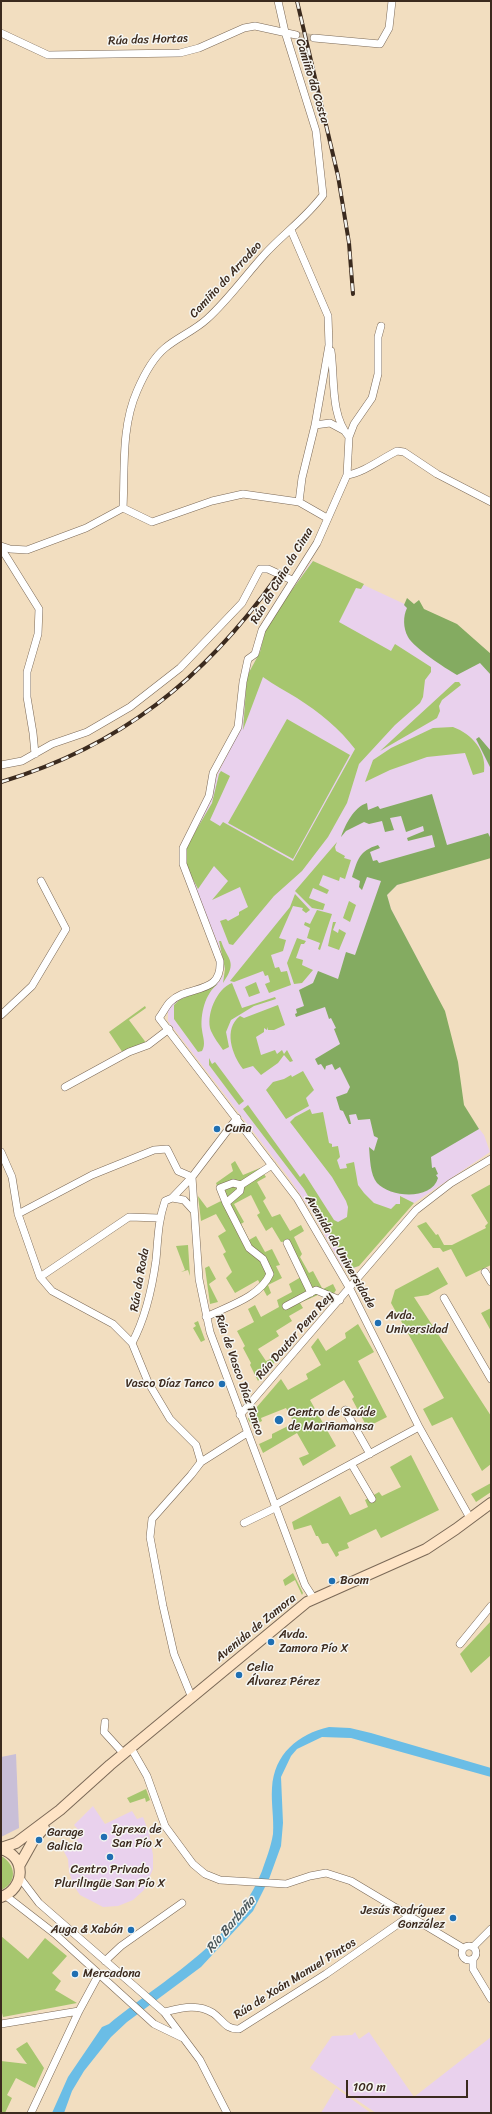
<!DOCTYPE html>
<html>
<head>
<meta charset="utf-8">
<style>
  body { margin:0 }
  #map { position:relative; width:492px; height:2114px; overflow:hidden; background:#f2dec0; font-family:Sriracha,sans-serif }
  canvas { display:block }
  .frame { position:absolute; inset:0; border:2px solid #3b2a1e; pointer-events:none }
  .scale { position:absolute; left:346px; top:2080px; width:122px; height:18px; box-sizing:border-box; border:2px solid #3b2a1e; border-top:0; padding-left:5px; font-size:12px; line-height:14px; white-space:nowrap; color:#3b2a1e; -webkit-text-stroke:3px #f6f6f2; paint-order:stroke }
</style>
</head>
<body>
<div id="map">
<canvas width="492" height="2114"></canvas>
<div class="frame"></div>
<div class="scale">100 m</div>
</div>
<script>
const g = document.querySelector('canvas').getContext('2d');
g.lineJoin = 'round';
function fillPath(path, color) { g.fillStyle = color; g.fill(path, 'evenodd'); }
function stroke(path, color, width, dash) { g.strokeStyle = color; g.lineWidth = width; g.lineCap = dash ? 'butt' : 'round'; g.setLineDash(dash || []); g.stroke(path); }
function drawText(font, color, halo, rows, align = 'center') {
  g.font = font + ' Sriracha,sans-serif'; g.lineWidth = 3; g.setLineDash([]); g.textBaseline = 'middle'; g.strokeStyle = halo; g.fillStyle = color; for (const [text, x, y, turn = 0] of rows) {
    g.save(); g.translate(x, y); g.rotate((+turn || 0) * Math.PI / 180); g.textAlign = isNaN(turn) ? turn : align; if (halo) g.strokeText(text, 0, 0); g.fillText(text, 0, 0); g.restore();
  }
}
const built = new Path2D(`
  M312,561l142,66 37,30v197l-94,31 -10,10 4,14 43,82 9,21 17,92 24,31 6,17 -79,53 -54,62 -8,4 -7,-5 -32,-57 -21,-31 -121,-157v-11l5,-8 46,-20 6,-10 -2,-16 -39,-94 4,-18 27,-65 24,-48 7,-54 14,-25 7,-28z
  M93,1806l12,18 27,-13 5,8 6,-2 6,16 4,22v14l-9,21 -11,10 -15,6 -15,1 -23,-12 -6,-9 -5,-14 -1,-13 -5,-9 20,-15 -9,-10z
  M355,2032l4,7 10,-7 45,65 77,-60v76h-115l-66,-45 22,-32 20,-1z
  M336,2088l35,25h-50z`);
const industrial = new Path2D(`
  M16,1754l3,74 -18,9v-80z`);
const green = new Path2D(`
  M313,561l51,23 -3,5 -5,-1 -17,34 52,29 4,-7 36,23v5l-6,8 -2,17 -3,6 -25,22 -36,39 -12,39 -19,34 -26,34 -28,25 -41,49 -4,-1 -9,-23 6,-2 2,2 11,-6v-3l9,-5 -8,-20 -28,13 16,-19 -14,-15 -16,23 -14,-27 4,-18 24,-41 7,-29 2,-3 9,5 -20,44 10,6 3,-4 70,39 62,-112c-15,-20 -36,-37 -58,-51 -11,-7 -23,-13 -34,-21l-20,53 4,-54 13,-24 7,-28z
  M455,682h4l2,3 -19,15 -3,6 1,5 -3,7 -57,33z
  M287,719l63,36 -57,104 -65,-36z
  M453,727c19,7 34,24 31,45l-11,3 -8,-22 -38,4 -37,13 -25,12 8,-22 18,-12 42,-20z
  M337,842l-2,5 1,4 9,5 -1,2 7,2 -6,19 -5,-2 -1,4 -16,-6 -4,10 10,5 -2,4 -14,-6 -4,10 16,6 -2,6 -11,-2 -17,-17z
  M295,894l15,16 -4,3 -4,-3 1,-2 -10,-2 -14,32 7,2 -3,11 -12,4 4,13 4,-1 2,5 6,-1 4,14 -22,8 -4,-9 5,-2 -2,-7 -3,1 -2,-5 -29,11 -4,-1 60,-74z
  M349,901l7,4 -6,17 -7,-4z
  M317,910l15,4 -12,36 -2,-1 2,-6 -13,-5 3,-10 -6,-3 1,-3 5,2z
  M333,922h3l-3,8 5,3 1,-4 7,4 -7,17 -11,-4z
  M297,938l9,3 -2,3h-3l-5,14 7,2 -1,5 11,5 -11,13 -8,1 -7,-21z
  M219,941h2c7,20 17,20 2,42l2,-14z
  M256,982l4,11 -11,4 -4,-10z
  M232,983l10,25 33,-11 1,2 -22,7 -23,14 -5,12 3,15 -6,3c-4,-6 -9,-12 -12,-19 -6,-15 6,-43 21,-48z
  M218,984c-13,9 -18,31 -16,46 1,8 4,14 0,21l-4,1 -24,-33v-14l5,-5z
  M278,1005l7,20 -11,5h-6l-1,-3v3l-3,-2v4l-8,5 5,18 14,-5 2,4 5,-4 2,4 3,-4 6,11 -3,1 -6,-7 -6,8 -17,12 -8,-9 -10,3c-11,-14 -20,-40 -3,-53l4,2z
  M145,1006l1,2 -17,12 18,24 -24,9 -14,-21z
  M209,1058l3,6 3,-2 29,39 -5,4 -30,-40z
  M303,1071l11,19 -8,8 3,8 -23,13 -20,-29 7,-8 11,-3 7,-4 1,2z
  M248,1105l52,72 4,-4 30,47 4,2 9,-5 1,-10 -2,-6 -14,-24 -42,-55 5,-5 15,-8 2,5 11,-2 6,31 3,1v3l6,-1 2,11 -3,3 3,9 7,-1 -1,-4 8,-2 4,23 6,8 10,10 17,6 5,-5h4v-8l14,7 -55,63 -6,2 -5,-3 -44,-76 -61,-80z
  M235,1161l8,14 17,-7 6,9 -9,5 9,16 -3,3 9,16 8,-3 10,17 11,-6 3,6 -10,6 8,17 -2,3 9,16 4,-2 9,17 1,1 10,-5 3,6 -8,13 -8,-9 -20,9 3,5 -14,8 3,5 -16,10 3,5 -21,13 8,12 17,-8 -25,28 -8,-16 1,-2 -8,-15 2,-2 -8,-15 17,-9 -6,-13 7,-4 6,12 18,-10 -2,-7 15,-8 -3,-8 12,-7 -13,-36 -7,1 -9,-15 -6,4 -9,-16 3,-2 -9,-18 -17,9 10,18 -3,2 8,16 7,-4 9,16 7,-3 8,16 -4,1 6,12 -14,7 3,8 -4,3 -9,-16 -23,13 -9,-15 6,-6 -9,-18 3,-2 -8,-16 8,-5 -10,-17 -15,7 -3,-25 9,12 16,-8 -7,-17 17,-12 -2,-7z
  M491,1184v81l-25,12 -15,-28 -8,3 -3,-4h-7l-16,-22 9,-4 10,13 2,-1 6,11h8l34,-17 -1,-2 3,-3 -17,-28z
  M188,1245l2,31 -2,-6 -7,2 4,-2 -9,-24z
  M209,1266l7,13 -7,5 9,18 -8,2 -5,-36z
  M438,1267l10,17 -20,11 -14,2 77,119v48l-9,7 -30,-54 -20,9 -9,-17 21,-11 -53,-95 4,-13z
  M491,1308v23l-10,-18z
  M198,1321l7,19 -4,2 -8,-14 3,-2 -2,-3z
  M358,1324l16,28 -16,9 29,56 -20,10 -15,-28 2,-2 -10,-17 -34,20 26,46 -33,20 -4,-8 10,-4 -12,-21 -34,20 -4,-9 13,-6v-4l22,-11 -8,-15 -25,10 1,3 -10,5 -4,-7 2,-4 31,-36 7,11 20,-11 -2,-5 15,-9 -10,-18 7,-9 8,13 20,-13 -1,-5z
  M411,1455l28,55 -58,28 -5,-9 -29,14 2,5 -11,4 1,3 -3,2 -8,-14 -6,1 -4,-8h-2l-5,-11 -17,5 -2,-8 48,-26 10,19 18,-8 -3,-7 14,-8 3,4 19,-9 -11,-20z
  M491,1483v9l-15,10 -5,-8z
  M293,1573l10,20 -1,2 -7,-15 -10,6 -2,-6z
  M491,1621v34l-20,18 -11,-19z
  M146,1789l4,11 -4,2 -1,-4 -15,5 -3,-5z
  M1,1856c15,8 17,27 0,34z
  M1,1936l27,23 17,-21 22,18 -15,17 9,8 -6,9 22,13 -74,14 -2,-8z
  M27,2042l17,26 -9,20 -19,-10 -9,17 5,3 -7,15h-4v-52l26,3 -11,-15z`);
const forest = new Path2D(`
  M407,598l7,6 5,-4 5,9 33,15 34,30v21l-11,-12 -23,12c-12,-7 -43,-27 -49,-38 -5,-9 -5,-21 -1,-29l-3,-3z
  M479,737l12,14v18l-15,-30z
  M432,794l15,51 41,-12 3,6v19l-94,27 -10,10 4,14 54,102 13,51 6,43 15,24 -48,28 1,11 3,-1 3,7 -2,1 2,3c-6,22 -47,20 -61,5 -7,-8 -7,-25 -8,-36l5,4 4,-13 -4,-2 -4,-17 -12,1 -2,-6 -7,1 2,9h-2l-6,-13 -3,-1 -4,-13 11,-4 3,-6 -10,-20 -5,3 -3,-6 -6,2 -1,4 -4,-6 -3,1 -3,-6 25,-15 -6,-15 2,-1 -5,-10 -2,1 -4,-12 -29,10 -1,-3 2,-1 -1,-4 8,-3 -5,-16 14,-7 5,-12 20,8 8,-27 9,3 26,-74 -14,-4 -5,13 -3,-3 1,-6 -8,-4c6,-18 7,-26 26,-32l2,3 -10,4 3,9 4,-1 2,3 56,-16 -3,-12 -24,6 -1,-3 17,-7 -1,-5 -17,6 -5,-16 -11,2 4,12 -9,2 -3,-11 -13,3 -5,-2 -18,9 -5,6c4,-12 13,-30 26,-34l1,7 10,-4 2,3z`);
const water = new Path2D(`
  M329,1727l21,1 21,5 120,35v9l-140,-39 -29,-1 -25,12 -6,7 -10,21 2,46 -2,23 -12,33 -16,32 -52,56 -74,55 -16,15 -27,34 -12,20 -8,22h-12l16,-36 34,-50 7,-3c58,-48 123,-79 153,-153 4,-12 9,-24 11,-37 1,-16 -2,-31 -1,-46 2,-34 26,-54 57,-61z`);
const streetTunnel = new Path2D(`
  M296,35l18,3`);
const street = new Path2D(`
  M1,33l47,22 132,-2 19,-5 45,-20 11,-2 41,9
  M314,38l66,6 9,-16 3,-27
  M291,230l37,86 1,29 -14,80 -13,53 -3,24
  M381,326l-3,11v37l-6,24 -18,26 -5,13 -2,38 -30,68 -55,87 -7,24 -7,5 -5,23 -5,45 -25,46 -4,23 -26,52v16l37,97c2,35 -32,23 -50,41 -4,4 -7,11 -11,16l138,180 53,91 69,138 51,91
  M331,351c4,27 -1,64 18,86
  M315,425l15,-2 13,7
  M347,475c16,-2 34,-16 50,-24l7,1 33,22 54,28
  M123,508c2,-38 -2,-81 14,-117 6,-14 16,-33 28,-43 13,-11 29,-17 42,-29 21,-19 38,-43 57,-64 19,-21 42,-37 59,-60l-7,-64 -31,-99 -7,-31
  M123,508l29,14 60,-21 31,-7 56,8 28,16
  M1,546l9,3 17,1 59,-22 37,-20
  M1,548l38,61 -1,25 -11,38v25l6,36 2,21
  M1,765l21,-4 30,-17 35,-12 43,-25 50,-39 62,-65 18,-34h8l24,11
  M1,1015l31,-29 34,-57 -25,-48
  M65,1087l64,-35 19,-7 21,-16
  M1,1152l11,25 6,37 22,63 12,14 61,33 19,19 16,39 22,37 26,26 5,17
  M192,1177l7,102 11,53 95,253 9,14
  M241,1185l-1,6 -14,12 -6,-15 13,-5 8,2 31,-20
  M172,1198l12,2 10,11
  M18,1214l74,-39 62,-25 13,-1 11,22 14,6
  M287,1243l24,50
  M485,1272l6,10
  M40,1277l89,-60 30,1
  M444,1298l47,81
  M286,1306l30,-16 24,10
  M206,1317c22,-11 54,-20 64,-43l-7,-15 -14,-11 -23,-45
  M132,1343c14,-26 20,-54 24,-83 2,-21 2,-39 9,-59l7,-3 20,-21 45,-59
  M345,1410l25,44
  M240,1415l176,-205 35,-27 40,-24
  M352,1465l20,34
  M275,1505l144,-78
  M244,1523l31,-15
  M460,1644l31,-38
  M192,1698l-18,-44 -11,-48 -13,-69 2,-18 39,-44 10,-13 46,-29
  M105,1722l-1,10 20,22
  M131,1748l16,28 18,50 28,38 12,10 15,6 66,4 24,-8 16,-3 25,8 112,67
  M20,1878l19,25 125,109 36,48 27,53
  M6,1896l49,38 99,90 29,14
  M462 1953a7 7 0 1 1 14 0a7 7 0 1 1-14 0Z
  M473,1947l18,-18
  M473,1960v9l18,30
  M105,1961l16,-15 61,-43
  M164,2012c17,-4 33,-9 49,1 10,7 13,17 26,16l87,-55 85,-59
  M1,2024l78,-13
  M31,2113l48,-102 20,-37`);
const secondary = new Path2D(`
  M1,1848l15,-5 44,-33 50,-45 197,-163 119,-53 30,-20 35,-26
  M1,1849c26,7 24,40 0,48
  M19,1866l14,-25 11,-13`);
const rail = new Path2D(`
  M297,1l41,175 11,67 4,51
  M1,782c120,-36 203,-103 275,-204`);
const markers = [
  [217,1129,4,"#1f6fb2"],
  [378,1323,4,"#1f6fb2"],
  [222,1384,4,"#1f6fb2"],
  [279,1420,5,"#1f6fb2"],
  [332,1581,4,"#1f6fb2"],
  [271,1642,4,"#1f6fb2"],
  [239,1675,4,"#1f6fb2"],
  [104,1837,4,"#1f6fb2"],
  [39,1840,4,"#1f6fb2"],
  [110,1857,4,"#1f6fb2"],
  [453,1918,4,"#1f6fb2"],
  [131,1930,4,"#1f6fb2"],
  [75,1974,4,"#1f6fb2"]
];
const streetNames = [
  ["Rúa das Hortas",148,40,-2],
  ["Camiño da Costa",312,81,73],
  ["Camiño do Arrodeo",226,280,-47],
  ["Rúa da Cuña da Cima",282,576,-59],
  ["Avenida da Universidade",340,1252,60],
  ["Rúa da Roda",140,1280,-80],
  ["Rúa Doutor Pena Rey",295,1336,-49],
  ["Rúa de Vasco Díaz Tanco",239,1375,71],
  ["Avenida de Zamora",256,1628,-39],
  ["Rúa de Xoán Manuel Pintos",295,1979,-32]
];
const poiNames = [
  ["Cuña",225,1129],
  ["Avda.",386,1316],
  ["Universidad",386,1330],
  ["Vasco Díaz Tanco",214,1384,"right"],
  ["Centro de Saúde",288,1413],
  ["de Mariñamansa",288,1427],
  ["Boom",340,1581],
  ["Avda.",279,1635],
  ["Zamora Pío X",279,1649],
  ["Celia",247,1668],
  ["Álvarez Pérez",247,1682],
  ["Igrexa de",112,1830],
  ["San Pío X",112,1844],
  ["Garage",47,1833],
  ["Galicia",47,1847],
  ["Centro Privado",110,1870,"center"],
  ["Plurilingüe San Pío X",110,1884,"center"],
  ["Jesús Rodríguez",445,1911,"right"],
  ["González",445,1925,"right"],
  ["Auga & Xabón",123,1930,"right"],
  ["Mercadona",83,1974]
];
const waterNames = [
  ["Río Barbaña",231,1925,-50]
];
fillPath(built, '#e9d1ed');
fillPath(industrial, '#c9bfd7');
fillPath(green, '#a6c66e');
fillPath(forest, '#84ab61');
fillPath(water, '#6abde6');
stroke(streetTunnel, '#cdbaa0', 7, [7, 3.5]);
stroke(street, '#7b6957', 8);
stroke(secondary, '#7b6957', 12);
stroke(street, '#fff', 7);
stroke(secondary, '#fee4c6', 10);
stroke(rail, '#3b2a1e', 4);
stroke(rail, '#f6f6f2', 2.5, [8]);
for (const [x, y, r, color] of markers) { const dot = new Path2D(); dot.arc(x, y, r, 0, 2 * Math.PI); g.fillStyle = color; g.fill(dot); stroke(dot, '#f6f6f2', 1.5); }
drawText('12px', '#3b2a1e', '#f6f6f2', streetNames);
drawText('12px', '#3b2a1e', '#f6f6f2', poiNames, 'left');
drawText('italic 13px', '#49565a', '#f6f6f2', waterNames);
</script>
</body>
</html>
